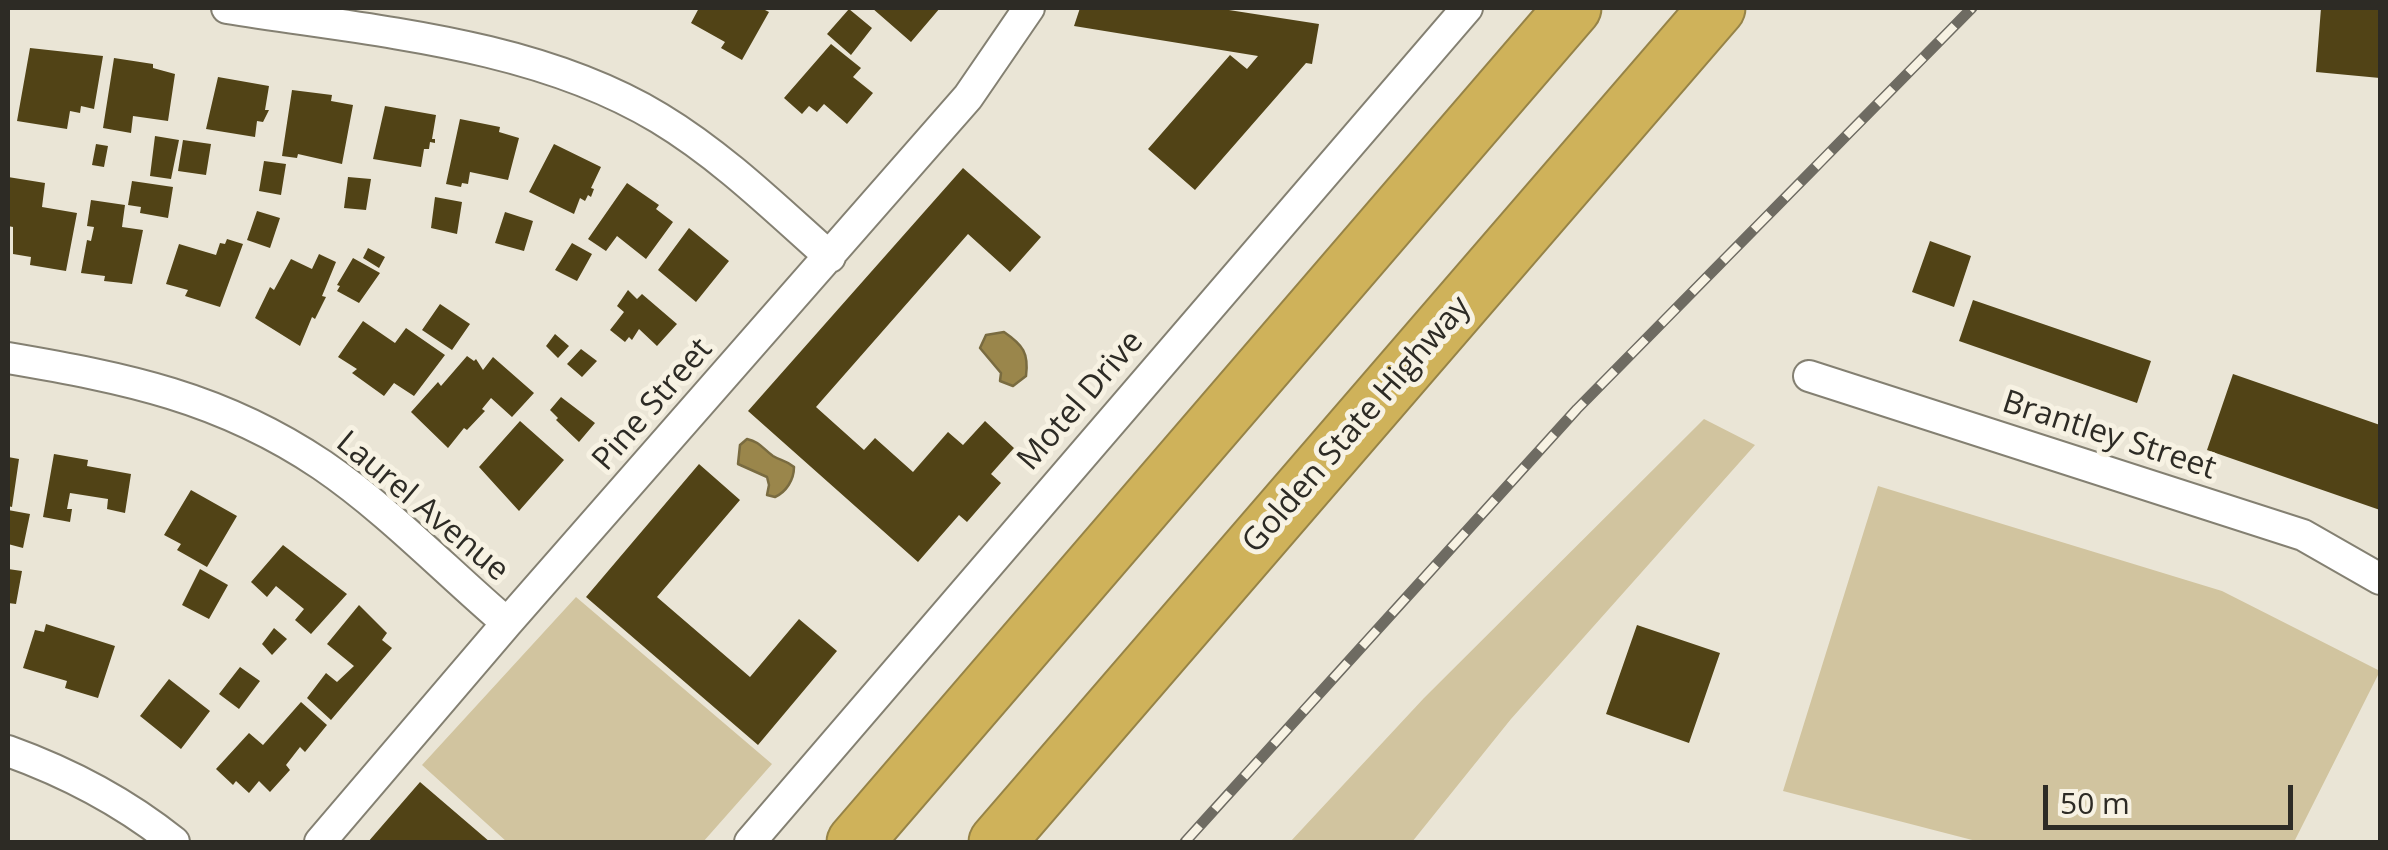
<!DOCTYPE html>
<html>
<head>
<meta charset="utf-8">
<style>
  body { margin:0 }
  #map { position:relative; width:2388px; height:850px; overflow:hidden; background:#eae5d6; font-family:"Open Sans",sans-serif }
  canvas { display:block }
  .frame { position:absolute; inset:0; border:10px solid #2d2b25; pointer-events:none }
  .scale { position:absolute; left:2043px; top:785px; width:250px; height:45px; box-sizing:border-box; border:5px solid #2d2b25; border-top:0; padding-left:12px; font-size:30px; line-height:35px; white-space:nowrap; color:#2d2b25; -webkit-text-stroke:8px #f7f2e3; paint-order:stroke }
</style>
</head>
<body>
<div id="map">
<canvas width="2388" height="850"></canvas>
<div class="frame"></div>
<div class="scale">50 m</div>
</div>
<script>
const g = document.querySelector('canvas').getContext('2d');
g.lineJoin = 'round';
function fillPath(path, color) { g.fillStyle = color; g.fill(path, 'evenodd'); }
function stroke(path, color, width, dash) { g.strokeStyle = color; g.lineWidth = width; g.lineCap = dash ? 'butt' : 'round'; g.setLineDash(dash || []); g.stroke(path); }
function drawText(font, color, halo, rows, align = 'center') {
  g.font = font + ' "Open Sans",sans-serif'; g.lineWidth = 10; g.setLineDash([]); g.textBaseline = 'middle'; g.strokeStyle = halo; g.fillStyle = color; for (const [text, x, y, turn = 0] of rows) {
    g.save(); g.translate(x, y); g.rotate((+turn || 0) * Math.PI / 180); g.textAlign = isNaN(turn) ? turn : align; if (halo) g.strokeText(text, 0, 0); g.fillText(text, 0, 0); g.restore();
  }
}
const green = new Path2D(`
  M1704,419l51,26 -244,274 -99,123h-122l134,-144z
  M1878,486l344,105 158,80 -86,171h-314l-197,-51z
  M576,597l196,167 -69,78h-196l-85,-77z`);
const water = new Path2D(`
  M1004,332c19,13 25,21 22,44l-13,10 -13,-5 1,-8 -21,-25 6,-13z
  M747,439c13,3 15,9 26,17 8,5 13,4 21,11 0,13 -8,25 -19,30l-8,-2 2,-10 -2,-8 -29,-13 2,-19z`);
const building = new Path2D(`
  M699,8h62l8,4 -27,48 -21,-12 4,-6 -34,-19z
  M872,8h68l-29,34z
  M1080,8h136l103,16 -7,40 -6,-1 -111,127 -47,-41 82,-94 17,14 11,-13 -184,-30z
  M2321,8h59v70l-64,-6z
  M849,9l23,19 -21,27 -24,-21z
  M831,44l30,24 -8,9 20,16 -26,31 -23,-20 -7,8 -8,-6 -7,8 -18,-16z
  M30,48l73,8 -9,53 -13,-3 -1,7 -10,-2 -3,18 -50,-8z
  M114,58l39,6v4l22,6 -7,47 -35,-5 -2,17 -28,-5z
  M218,77l51,9 -4,24h4l-6,12 -6,-1 -2,16 -49,-8z
  M292,90l40,5 -1,6 22,4 -11,59 -44,-10 -1,4 -15,-2z
  M385,106l51,9 -4,24h3v4l-5,-1 -1,7h-5l-3,18 -48,-8z
  M460,119l40,8 -1,5 20,6 -11,42 -38,-8 -2,12 -6,-1 -1,4 -15,-3z
  M155,136l24,4 -8,39 -21,-3z
  M183,140l28,4 -5,31 -28,-4z
  M96,144l12,2 -4,21 -12,-2z
  M554,144l47,23 -10,21 3,1 -3,8 -3,-2 -3,6 -5,-3 -6,16 -45,-22z
  M264,161l22,3 -5,31 -22,-4z
  M963,168l78,69 -31,35 -42,-38 -152,173 48,43 11,-12 38,34 35,-40 15,13 22,-24 29,27 -23,26 10,9 -34,39 -8,-7 -41,47 -170,-151z
  M8,177l37,6 -3,24 35,6 -11,58 -36,-6 1,-8 -18,-3v-27l-5,-1z
  M348,177l23,2 -5,31 -22,-2z
  M132,181l41,6 -5,31 -28,-5 1,-6 -13,-2z
  M627,183l32,22 -3,4 17,13 -27,37 -29,-23 -11,15 -18,-12z
  M435,197l27,5 -5,32 -26,-6z
  M91,200l34,5 -3,22 21,3 -11,54 -28,-3 1,-5 -24,-3 6,-33 4,1 3,-14 -7,-1z
  M257,211l23,7 -10,30 -23,-8z
  M505,212l28,9 -9,30 -29,-8z
  M689,228l40,33 -33,41 -38,-32z
  M227,239l16,5 -23,63 -35,-11 3,-6 -22,-6 13,-40 37,11 4,-12 5,1z
  M1930,241l41,15 -17,51 -42,-15z
  M572,243l20,11 -15,27 -22,-11z
  M368,248l17,9 -6,11 -16,-10z
  M319,254l17,8 -14,34 4,1 -11,22 -3,-2 -12,29 -45,-28 15,-31 4,3 17,-31 21,10z
  M353,258l27,15 -21,30 -22,-12 3,-5 -3,-1z
  M628,290l9,9 5,-5 35,30 -20,22 -18,-17 -7,11 -3,-3 -4,5 -15,-12 14,-18 -7,-6z
  M1973,300l178,61 -14,42 -178,-62z
  M440,304l30,20 -18,26 -30,-20z
  M363,321l32,22 11,-15 39,27 -31,41 -20,-13 -10,13 -32,-23 5,-4 -19,-12z
  M555,334l14,12 -11,12 -12,-12z
  M581,349l16,12 -15,16 -15,-13z
  M467,356l7,5 2,-2 7,11 10,-13 41,36 -22,24 -21,-19 -9,11 3,2 -18,19 -3,-2 -16,20 -37,-36 27,-30 3,4z
  M2233,374l147,51v85l-173,-60z
  M561,397l34,26 -16,19 -23,-22 2,-2 -8,-8z
  M520,421l44,39 -45,51 -40,-44z
  M54,454l34,6 -1,6 44,8 -6,39 -18,-4 1,-10 -38,-6 -3,16h5l-2,13 -27,-5z
  M8,457l11,2 -7,48 -4,-1z
  M699,464l41,36 -83,97 93,80 49,-58 38,32 -79,94 -172,-148z
  M191,490l46,26 -30,51 -30,-17 4,-6 -17,-9z
  M8,510l22,4 -7,34 -15,-4z
  M283,545l64,49 -36,40 -16,-14 9,-11 -28,-23 -9,11 -16,-15z
  M8,569l14,2 -6,33 -8,-1z
  M200,569l28,16 -19,34 -27,-14z
  M359,605l28,28 -5,7 10,8 -61,72 -24,-22 19,-25 11,9 17,-16 -27,-22z
  M46,624l69,22 -17,52 -33,-10 2,-7 -44,-13 12,-38 9,2z
  M1637,625l83,28 -31,90 -83,-29z
  M274,628l13,11 -15,16 -10,-11z
  M240,667l20,14 -21,28 -20,-15z
  M169,679l41,32 -29,38 -41,-33z
  M301,702l26,23 -22,27 -5,-5 -14,18 4,5 -20,22 -11,-11 -10,12 -13,-12 -3,4 -17,-16 33,-36 14,12z
  M420,782l70,60h-122z`);
const street = new Path2D(`
  M227,8c142,23 306,34 432,110 63,38 116,90 171,139
  M8,358c117,20 213,39 314,107 66,45 124,106 185,158
  M1809,376l494,159 77,44
  M8,751c61,22 115,50 166,91
  M320,842l187,-219 461,-526 61,-89
  M750,842l717,-834`);
const highway = new Path2D(`
  M855,842l718,-834
  M997,842l720,-834`);
const rail = new Path2D(`
  M1185,842l392,-433 395,-401`);
const streetNames = [
  ["Motel Drive",1081,401,-49],
  ["Pine Street",653,405,-49],
  ["Golden State Highway",1357,425,-49],
  ["Brantley Street",2109,436,18],
  ["Laurel Avenue",422,507,40]
];
fillPath(green, '#d1c49f');
fillPath(water, '#9a864b');
stroke(water, '#796b40', 2.5);
fillPath(building, '#514316');
stroke(street, '#848072', 34);
stroke(highway, '#968347', 59);
stroke(street, '#fff', 30);
stroke(highway, '#cfb25a', 55);
stroke(rail, '#6e6b62', 11);
stroke(rail, '#f7f2e3', 8, [22]);
drawText('32px', '#2d2b25', '#f7f2e3', streetNames);
</script>
</body>
</html>
